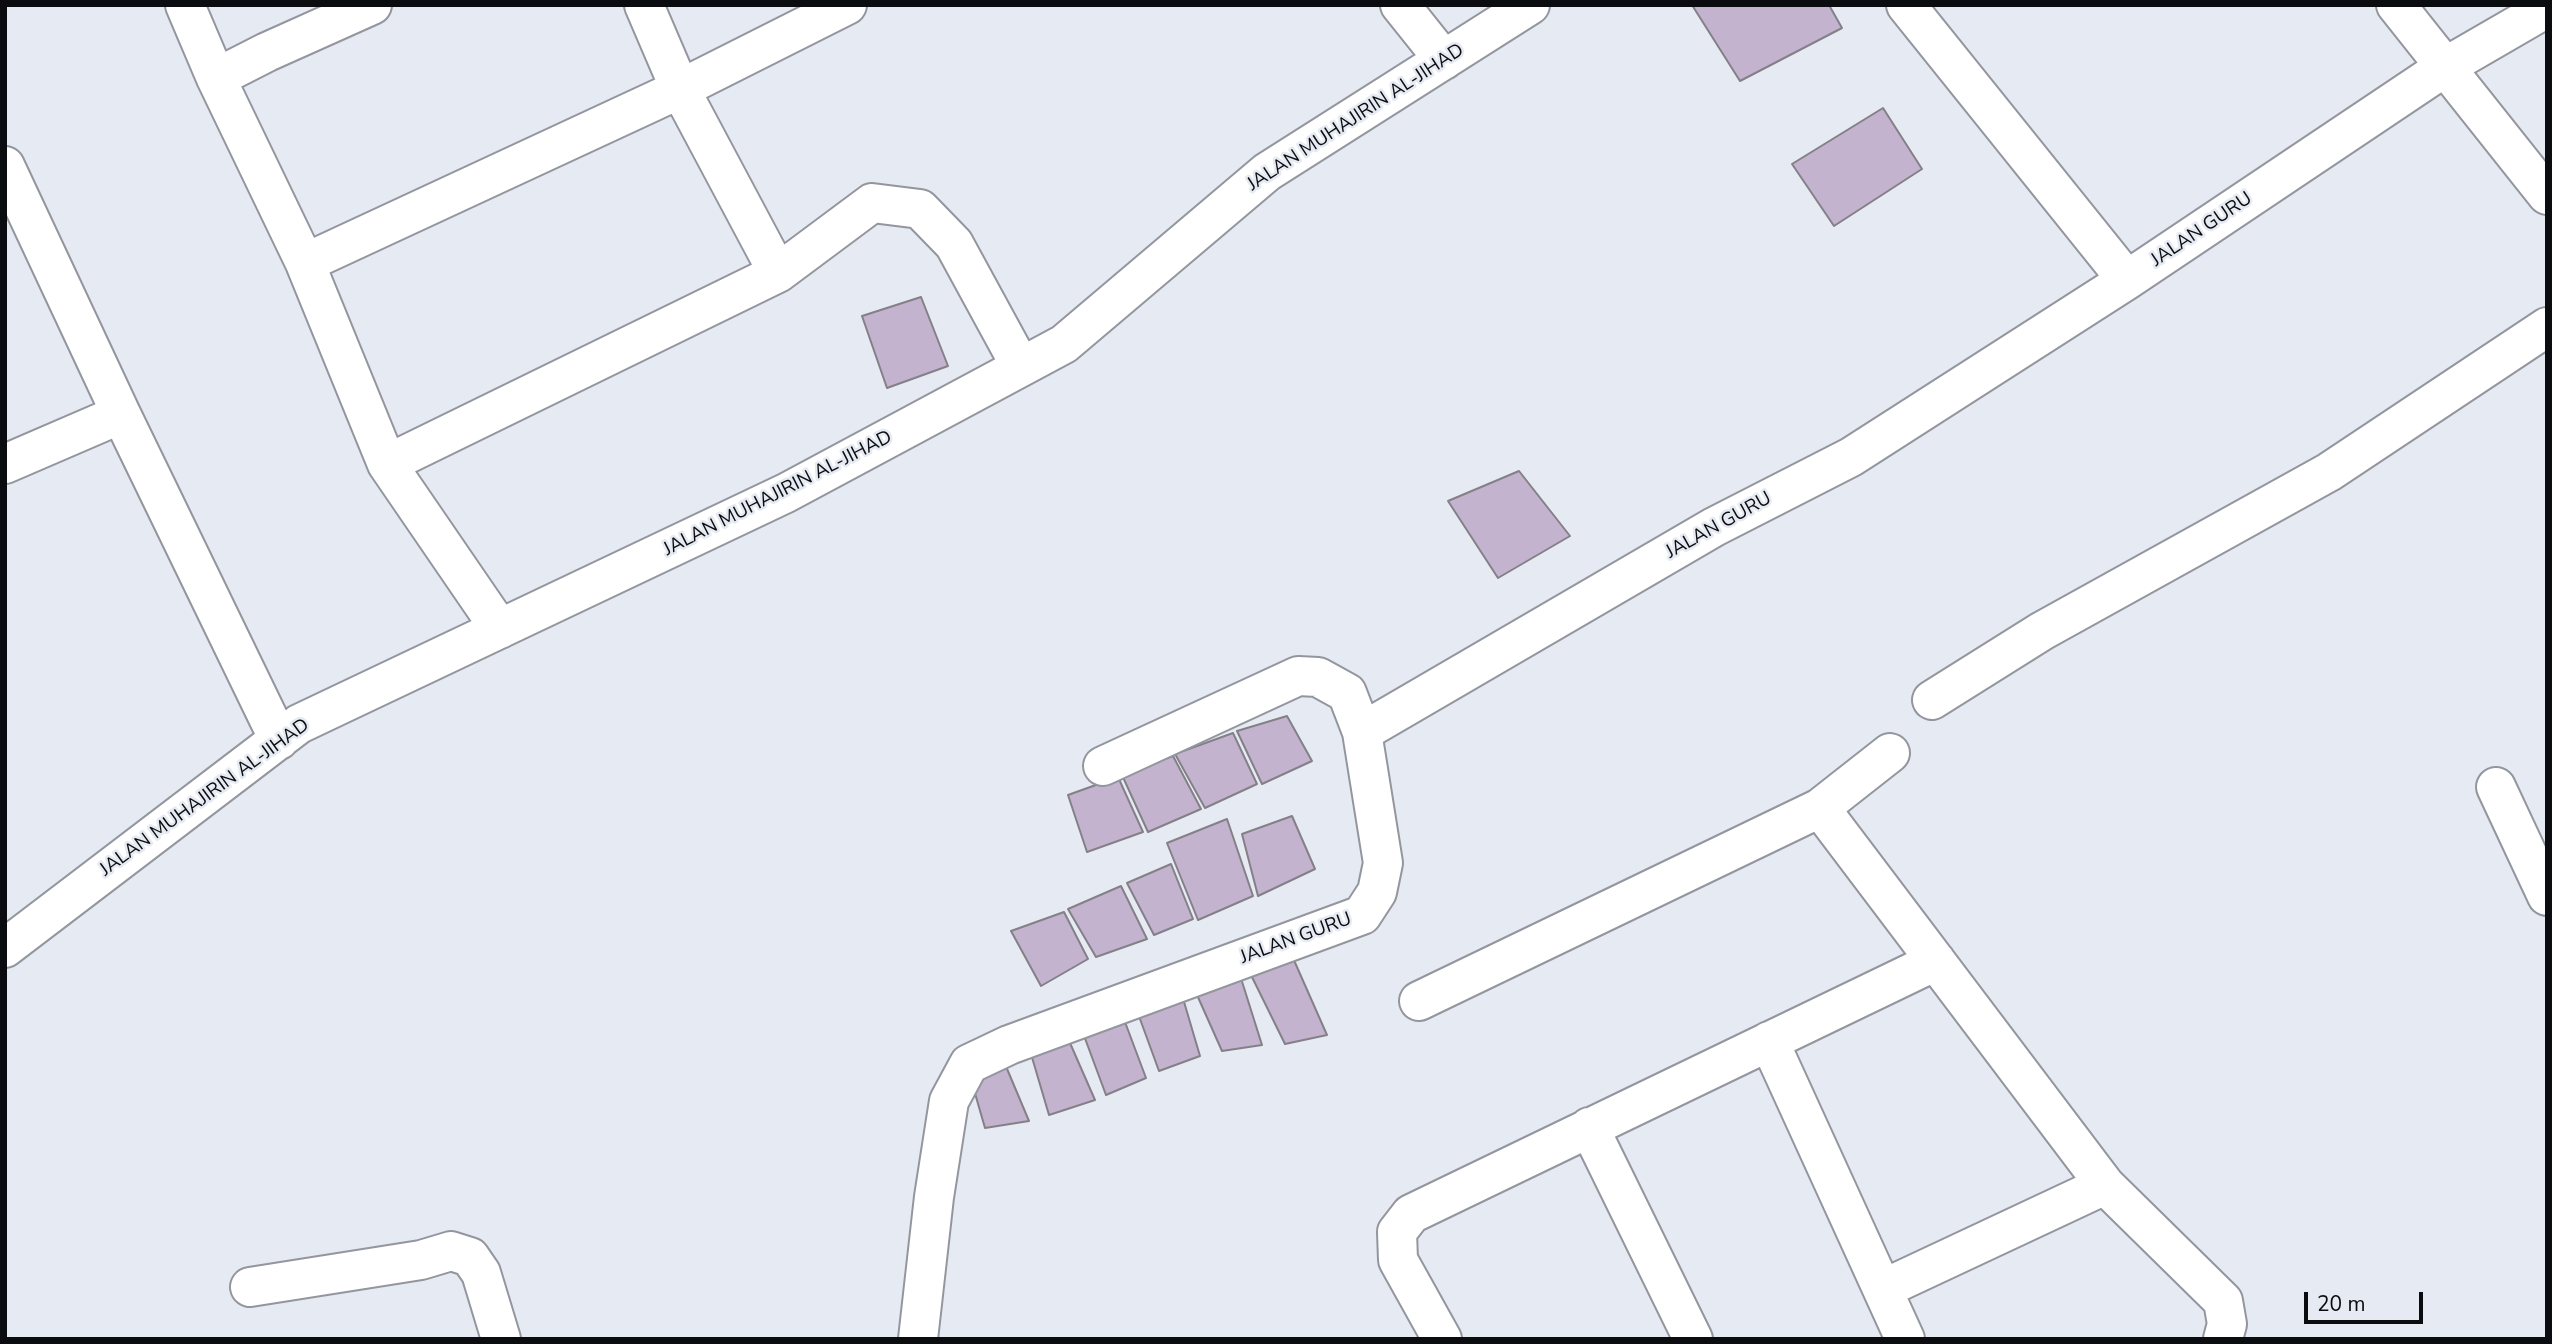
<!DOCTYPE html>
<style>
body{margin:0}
#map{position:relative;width:2552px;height:1344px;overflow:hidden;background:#e6eaf2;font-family:"Nunito Sans",sans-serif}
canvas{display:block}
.frame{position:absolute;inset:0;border:7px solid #0b0c0f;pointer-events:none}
.scale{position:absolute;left:2304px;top:1292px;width:119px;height:32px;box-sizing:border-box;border:4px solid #0b0c0f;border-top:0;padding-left:9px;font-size:21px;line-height:24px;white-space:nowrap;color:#0b0c0f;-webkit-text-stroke:5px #e6eaf2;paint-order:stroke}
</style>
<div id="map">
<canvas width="2552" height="1344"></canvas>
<div class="frame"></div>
<div class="scale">20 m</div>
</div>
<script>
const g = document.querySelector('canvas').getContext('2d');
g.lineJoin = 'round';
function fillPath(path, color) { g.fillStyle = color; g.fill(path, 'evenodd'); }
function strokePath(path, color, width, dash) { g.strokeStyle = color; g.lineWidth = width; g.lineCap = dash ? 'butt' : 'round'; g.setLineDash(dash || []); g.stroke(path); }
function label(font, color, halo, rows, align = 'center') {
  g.font = font + ' "Nunito Sans",sans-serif'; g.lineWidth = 5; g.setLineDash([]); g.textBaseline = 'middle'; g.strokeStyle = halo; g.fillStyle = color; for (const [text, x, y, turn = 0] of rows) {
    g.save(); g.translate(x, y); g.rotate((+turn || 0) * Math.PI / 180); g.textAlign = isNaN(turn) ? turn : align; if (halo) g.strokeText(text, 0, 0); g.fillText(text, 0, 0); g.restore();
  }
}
const building = new Path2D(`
 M1692,5H1829L1842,28L1740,81Z
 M1883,108L1922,169L1834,226L1792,164Z
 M921,297L948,366L887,388L862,316Z
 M1519,471L1570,536L1498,578L1448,501Z
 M1287,716L1312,761L1262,784L1237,731Z
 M1233,733L1257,784L1205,808L1175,754Z
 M1173,756L1201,809L1148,832L1122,775Z
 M1118,777L1143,832L1087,852L1068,795Z
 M1292,816L1315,869L1258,896L1242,834Z
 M1227,819L1253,896L1198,920L1167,843Z
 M1171,864L1193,919L1154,935L1127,883Z
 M1121,886L1147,939L1096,957L1068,909Z
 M1064,912L1088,959L1041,986L1011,931Z
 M1293,958L1327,1035L1285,1044L1249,971Z
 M1239,972L1262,1045L1222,1051L1193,986Z
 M1182,995L1200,1056L1159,1071L1136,1008Z
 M1125,1022L1146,1078L1106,1095L1083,1033Z
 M1070,1043L1095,1100L1049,1115L1031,1054Z
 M1005,1064L1029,1121L985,1128L972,1083Z`);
fillPath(building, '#c4b3cf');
strokePath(building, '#848087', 2);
const minor = new Path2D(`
 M185,5L216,78L305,263L387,464L500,629
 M644,5L680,89L778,273
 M1400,5L1444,60
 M1906,5L2127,280
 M2396,5L2547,195
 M216,78L267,52L372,5
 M5,166L121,414L279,740
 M305,263L680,89L847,5
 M5,464L121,414
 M387,464L778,273L872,203L920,209L954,244L1021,367
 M1932,700L2042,631L2329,472L2547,327
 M1890,753L1820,808L2105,1185L2223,1301L2227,1324L2223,1339
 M1103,766L1298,676L1318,677L1347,693L1362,732
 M2496,787L2547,896
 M5,948L299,724L786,493L1064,344L1267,172L1530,5
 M1419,1001L1820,808
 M1769,1041L1905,1339
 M1589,1127L1693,1339
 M250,1287L421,1260L451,1251L470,1257L481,1273L501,1339
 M1883,1289L2105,1185
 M918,1339L934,1197L949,1101L969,1064L1009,1045L1362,915L1377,892L1383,863L1362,732L1714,527L1851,457L2127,280L2445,67L2547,8
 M1442,1339L1398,1260L1397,1232L1411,1214L1936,961`);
strokePath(minor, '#93969e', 42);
strokePath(minor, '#fff', 38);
label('19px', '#0b0c0f', '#e6eaf2', [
 ["JALAN MUHAJIRIN AL-JIHAD",1356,118,-33],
 ["JALAN GURU",2202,230,-34],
 ["JALAN MUHAJIRIN AL-JIHAD",778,494,-27],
 ["JALAN GURU",1719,526,-29],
 ["JALAN MUHAJIRIN AL-JIHAD",205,798,-36],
 ["JALAN GURU",1296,939,-20]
]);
</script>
